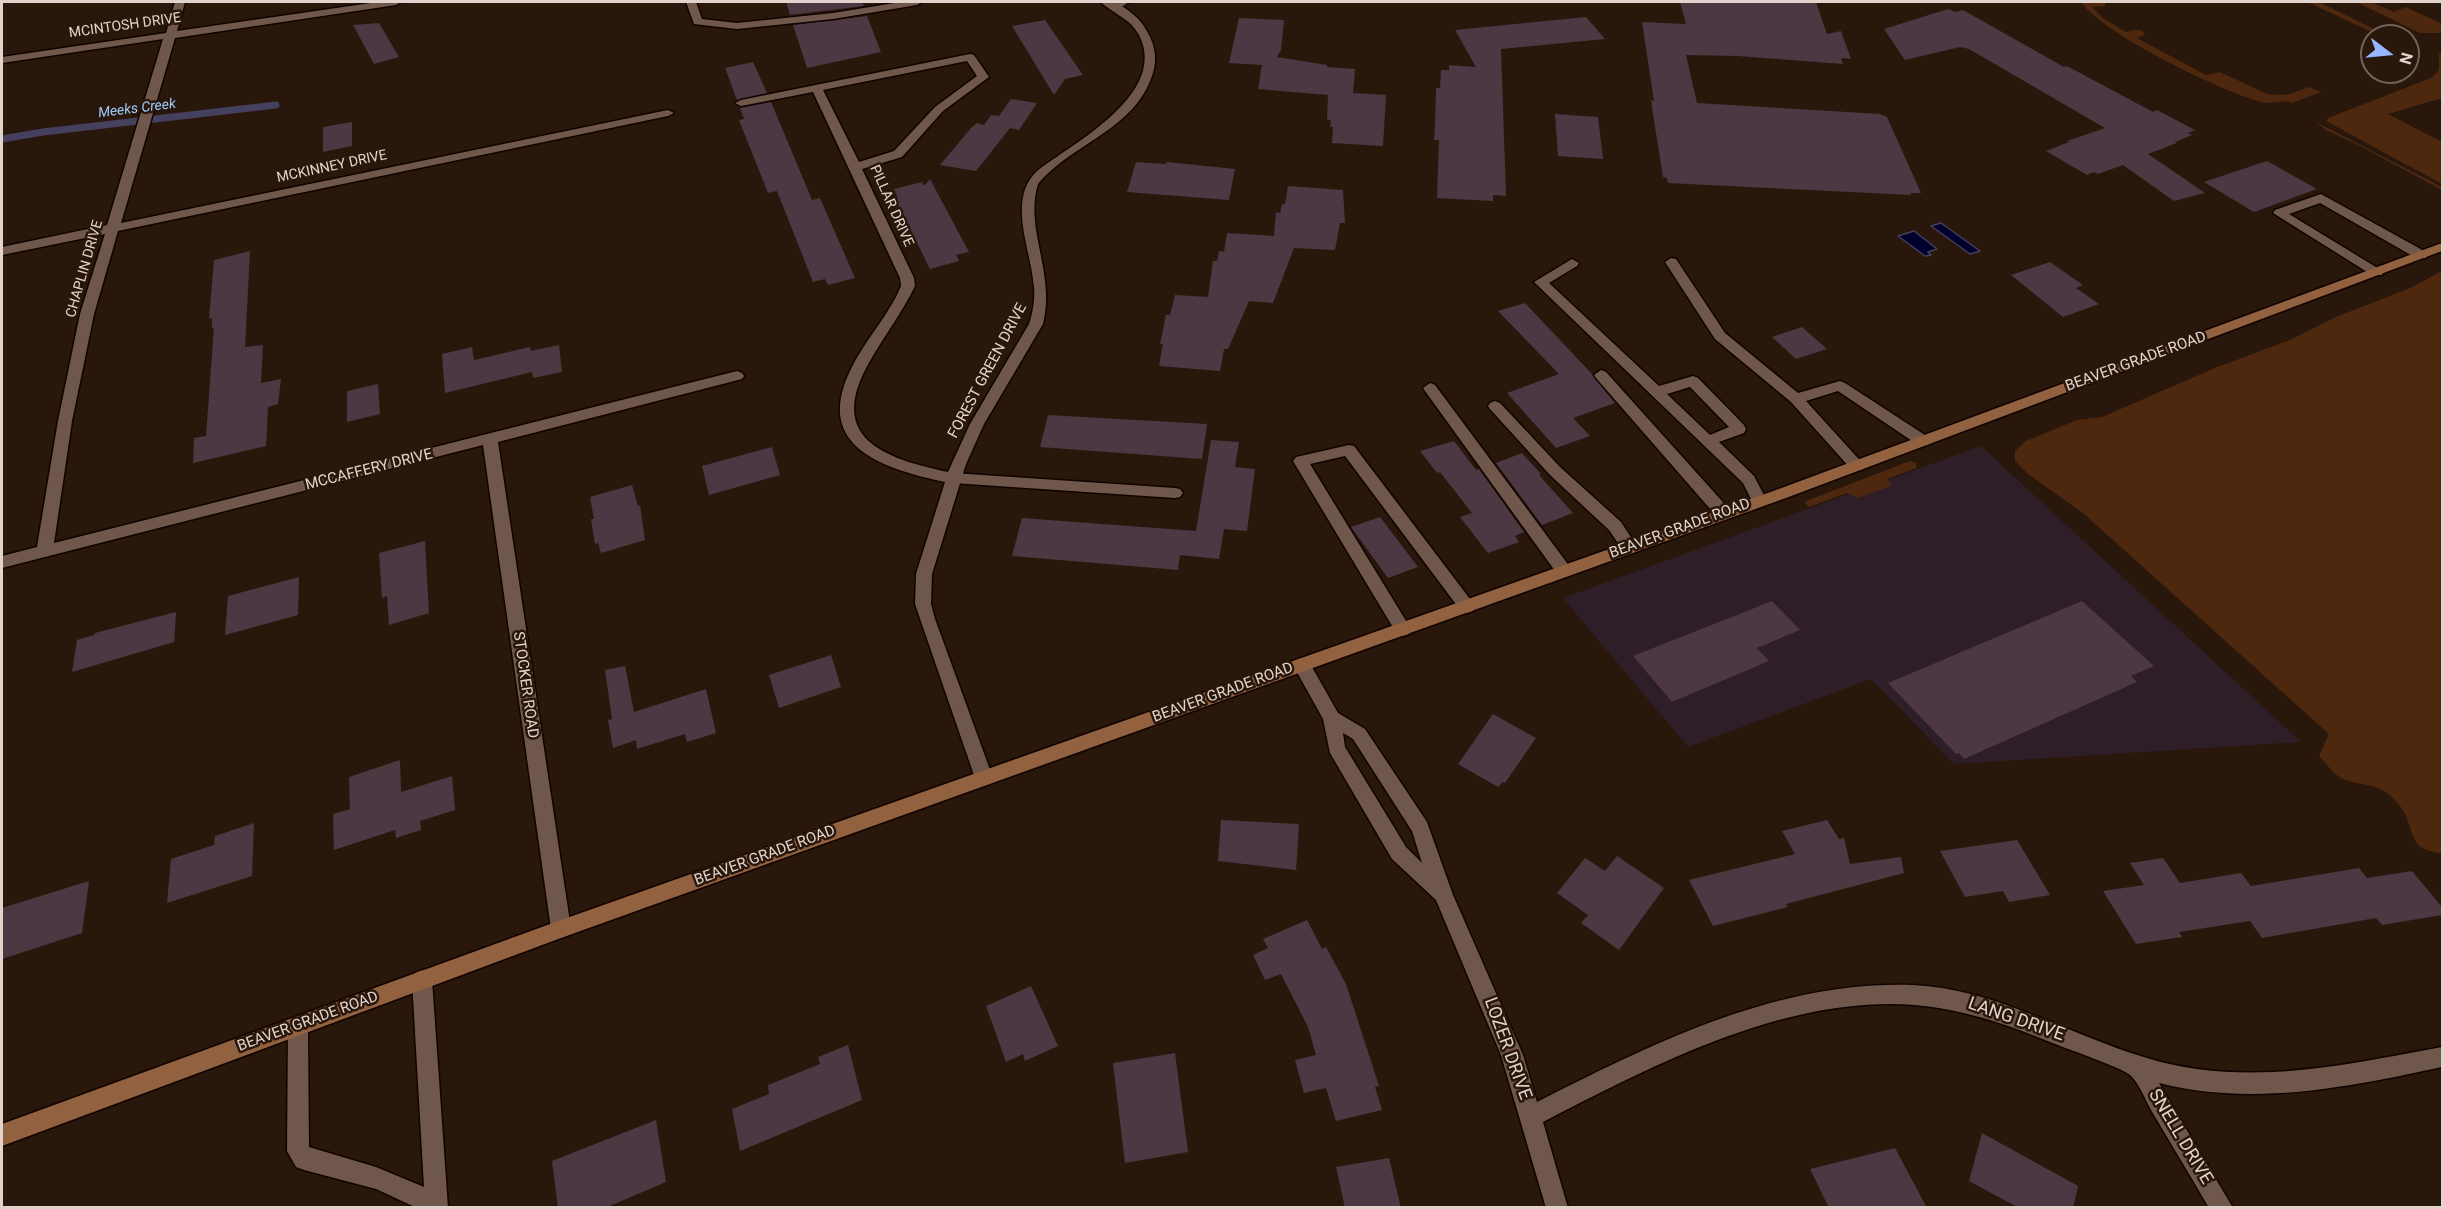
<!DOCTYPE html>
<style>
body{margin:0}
#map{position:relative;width:2444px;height:1209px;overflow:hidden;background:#2a170b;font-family:Roboto,sans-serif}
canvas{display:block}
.frame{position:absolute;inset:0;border:3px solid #e2d4cd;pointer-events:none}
.north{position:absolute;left:2360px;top:24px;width:60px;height:60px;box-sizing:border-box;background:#2a170b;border:2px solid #746359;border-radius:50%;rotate:106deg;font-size:16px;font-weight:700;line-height:24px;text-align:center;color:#e2d4cd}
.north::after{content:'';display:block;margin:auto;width:21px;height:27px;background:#96b6fd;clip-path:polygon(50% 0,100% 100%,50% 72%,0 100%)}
</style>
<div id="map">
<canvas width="2444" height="1209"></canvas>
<div class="frame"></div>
<div class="north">N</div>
</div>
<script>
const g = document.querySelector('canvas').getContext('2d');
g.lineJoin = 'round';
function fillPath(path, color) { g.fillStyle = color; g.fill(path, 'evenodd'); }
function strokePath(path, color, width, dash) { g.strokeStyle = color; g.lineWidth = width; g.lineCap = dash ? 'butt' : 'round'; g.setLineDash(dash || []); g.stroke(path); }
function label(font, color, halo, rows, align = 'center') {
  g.font = font + ' Roboto,sans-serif'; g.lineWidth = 5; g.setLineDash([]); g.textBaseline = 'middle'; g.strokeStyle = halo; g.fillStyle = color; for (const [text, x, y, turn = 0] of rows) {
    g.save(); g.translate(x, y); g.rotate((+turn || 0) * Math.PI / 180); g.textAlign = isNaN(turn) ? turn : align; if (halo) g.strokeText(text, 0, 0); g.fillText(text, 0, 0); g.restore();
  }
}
fillPath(new Path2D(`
 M1981,446L2301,742L1954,764L1871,679L1688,747L1563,598Z`), '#2d1e28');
fillPath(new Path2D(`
 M2081,2H2105V6L2092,7L2104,19L2126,32C2132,30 2142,27 2145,35L2137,38L2206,75L2220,72L2267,94L2287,95L2309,87L2321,92L2292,103C2284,99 2271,105 2261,102C2221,91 2104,35 2081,2Z
 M2307,2H2319L2388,36H2372V40L2366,37L2374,33Z
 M2356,2H2371L2394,12L2406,7L2442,24V33H2420Z
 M2442,53V98L2388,114L2442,142V184L2326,121L2328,118L2431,78L2439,70V54Z
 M2316,122L2442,187V190L2362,147L2326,130Z
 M2442,271V853C2405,850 2417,829 2400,806C2381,781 2367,788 2343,779C2334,775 2326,763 2319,756L2329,734L2084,514L2028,474L2015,461V451L2026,441L2077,420L2102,417L2215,368L2290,340L2336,317L2410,288Z
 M1910,461L1916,463V468L1887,479L1891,483L1888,487L1858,498L1847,493L1809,507L1805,503L1806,501Z`), '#4d280f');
const water = new Path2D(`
 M1941,223L1980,251L1970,254L1931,226Z
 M1914,231L1937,249L1928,252L1931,255L1925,256L1898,236Z`);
fillPath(water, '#00002d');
strokePath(water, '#44405d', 1.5);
strokePath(new Path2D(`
 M2,139L43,132L276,105`), '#44405d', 7);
fillPath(new Path2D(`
 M786,2H862L864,6L790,15Z
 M1680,2H1816L1827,34L1841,31L1851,59L1841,58L1843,64L1738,56L1686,55L1697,103L1880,114L1887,117L1921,193H1910L1911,195L1668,183L1667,178L1663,177L1653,114L1651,100L1654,101L1642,22L1686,24Z
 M1948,9L1955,12L1963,10L2064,67L2067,66L2153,112L2157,110L2195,130L2188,133L2192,135L2175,142L2177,143L2148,154L2205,193L2174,201L2123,165L2098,174L2094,172L2087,175L2046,151L2069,142L2067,141L2105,128L1969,49L1960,47L1905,60L1884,29Z
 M867,16L881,52L807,68L793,25Z
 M1586,17L1605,39L1501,49L1506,196L1493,195V201L1437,198L1439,140H1434L1435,125L1436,88H1440L1441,70H1449V65L1476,67L1455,30Z
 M1239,18L1284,20L1281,50L1277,57L1327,65V67L1355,69L1353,93L1386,95L1383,146L1332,143L1333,127H1330L1331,120H1327L1328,95L1258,89L1262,65L1229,63Z
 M1045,20L1083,75L1065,79L1054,95L1012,26Z
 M379,23L399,57L374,64L353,25Z
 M753,62L767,93L737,100L725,68Z
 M1011,99L1037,103L1019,130L1010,128L976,171L940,165L971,128L977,123L984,125L991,115L999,116Z
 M771,102L812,200L820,198L855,278L828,285L825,279L813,282L777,191L768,193L739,120L744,119L740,108Z
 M1555,114L1598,117L1603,159L1558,156Z
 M352,122V146L323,152V127Z
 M2267,161L2317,189L2254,212L2204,182Z
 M1136,162L1166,164V162L1235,169L1229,200L1127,192Z
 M930,179L969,252L956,255L959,261L930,269L895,198H898L894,189L922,182L924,186Z
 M1288,186L1343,190L1345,223H1340L1335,250L1294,248L1273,303L1249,301L1228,349H1224L1220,371L1159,366L1163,344H1160L1166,315H1170L1175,295L1208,297L1213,261H1217L1219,251L1224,252L1227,233L1274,236L1276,212L1280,213L1282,204H1285Z
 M250,251L245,347L263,345L261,383L281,379L278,404L268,407L266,446L193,463L194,438L206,436L214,327L212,328V318L209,319L214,260Z
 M2050,262L2083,285L2076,288L2099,304L2063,317L2011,275Z
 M1525,303L1592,374L1615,403L1573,418L1590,436L1556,448L1507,393L1559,374L1498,311Z
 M1802,327L1827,349L1796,359L1772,337Z
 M559,345L562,372L533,378L532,372L445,393L442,354L472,347L474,360L530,347L531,351Z
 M378,384L380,414L347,422V391Z
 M1048,415L1207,424L1202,459L1040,447Z
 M1211,440L1239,442L1235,467L1255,469L1247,531L1224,529L1219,559L1180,555L1178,570L1012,556L1022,518L1196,531Z
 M1454,441L1476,470L1479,469L1524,532L1515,536L1519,542L1488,553L1460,517L1472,513L1440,472L1437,473L1420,451Z
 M772,447L780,475L709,495L702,466Z
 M1522,453L1541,474L1539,475L1573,513L1542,525L1496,463Z
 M632,485L638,506L640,505L645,540L601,553L598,543L595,544L591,519H594L590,497Z
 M1380,517L1418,567L1388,578L1351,527Z
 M425,541L429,613L389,625L387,596L382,598L379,553Z
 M299,577L298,615L225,635L228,596Z
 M1772,601L1800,630L1757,648L1769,661L1672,702L1633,656Z
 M2082,601L2154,666L2131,676L2137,682L1964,759L1959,753L1956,754L1888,683Z
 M176,612L174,642L72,672L77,640L94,635L95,633Z
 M831,655L841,687L779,708L769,675Z
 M625,666L634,712L706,689L716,733L687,742L685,734L637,749L636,740L613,748L608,720L612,719L605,670Z
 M1493,714L1536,738L1505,783L1503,782L1498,787L1458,764Z
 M400,760L401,792L452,776L455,810L420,821L421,830L396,838L395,830L334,850L333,814L350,809L349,777Z
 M1221,820L1299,824L1296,870L1218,861Z
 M1827,820L1839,839L1844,838L1850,864L1901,857L1904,873L1786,904L1788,907L1713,926L1689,880L1795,854L1782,831Z
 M254,823L252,876L167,903L171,859L214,845L215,836Z
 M2017,840L2050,895L2009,902L2003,891L1965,897L1940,851Z
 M1617,856L1664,888L1619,950L1581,923L1588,915L1557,893L1585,858L1605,871Z
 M2163,858L2180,883L2241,873L2251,886L2359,868L2367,878L2412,871L2442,907V915L2382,925L2376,918L2262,938L2250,921L2179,932L2182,937L2136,944L2103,891L2144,885L2130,863Z
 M89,881L82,933L2,959V908Z
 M1307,920L1322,949L1326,947L1346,984L1379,1086L1375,1087L1382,1110L1336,1121L1326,1088L1304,1093L1295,1060L1316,1055L1308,1027L1281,974L1265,980L1253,955L1268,948L1263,939Z
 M1031,986L1058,1046L1025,1061L1023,1054L1006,1062L986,1006Z
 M848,1045L862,1100L740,1151L732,1109L769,1094L768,1085L820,1064L818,1057Z
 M1175,1053L1188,1152L1125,1163L1113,1063Z
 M656,1120L666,1182L605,1208H558L552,1161Z
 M1982,1133L2078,1186L2073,1208H2019L1969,1181Z
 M1895,1148L1927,1208H1829L1810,1169Z
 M1389,1158L1401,1208H1345L1336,1167Z`), '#4c3743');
const service = new Path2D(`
 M686,2H696L702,19L737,23L742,26L737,29L694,24Z
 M1117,2H1129L1120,8H1112L1111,6Z
 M2321,194L2426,252L2427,255L2426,258H2416L2320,203L2289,214L2384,272L2382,275H2372L2273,213L2275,210Z
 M1671,258L1676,259L1725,333L1798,393L1840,381L1845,383L1928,437L1930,441L1928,445H1918L1838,391L1806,401L1865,466L1862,470H1852L1791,402L1715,339L1665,262Z
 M1572,259L1579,263L1577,266L1549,283L1659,386L1693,376L1698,378L1744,425L1746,429L1744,433L1719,442L1754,476L1767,501L1764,505H1754L1743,483L1534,282ZM1690,387L1729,427L1710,435L1667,394Z
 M1601,370L1606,372L1730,510L1732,514L1730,518H1718L1596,378L1594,375Z
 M1430,383L1435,385L1570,567L1572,571L1570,575H1558L1425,391L1423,388Z
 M1495,401L1500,403L1560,467L1621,522L1638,548L1636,552H1624L1609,530L1550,475L1490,409L1488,406L1490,403Z
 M1349,445L1354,446L1473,603L1475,607L1473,611L1467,613L1461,611L1345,456L1310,464L1411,629L1409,634L1403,636L1397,634L1293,461L1296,457Z
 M953,473L1175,488L1180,489L1183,493L1180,497L1175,498L953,483L948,482L945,478L948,474Z
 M422,970L429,973L432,980L448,1208H417L376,1189L304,1170L296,1167L287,1151L288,1026L291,1019L298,1016L305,1019L308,1026L309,1147L376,1167L424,1187L412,980L415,973Z`);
const minor = new Path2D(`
 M175,2H185L177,31L378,2H401L396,5L175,38L121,223L668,110L674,113L668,116L118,231L94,314L72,421L54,543L737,371L742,373L744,376L742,379L498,442L571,929L568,935L561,938L554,935L551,929L483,445L2,568V556L37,547L58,421L80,314L105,234L2,255V247L107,225L163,39L2,63V57L166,33Z
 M901,2H922L917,5L833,19L737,29L732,26L737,23L833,13Z
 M1101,2C1116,0 1130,10 1140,21C1151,35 1158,51 1154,69C1139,129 1073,142 1038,184C1024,228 1056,274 1043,324L984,424L966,464L932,574L931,604L935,619L993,778L990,783L984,786L978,783L975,778L915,604L916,574L945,482C885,469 813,448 850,371C862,345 882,323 896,297L901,286L900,278L813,92L741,106L735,103L741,100L970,54L974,55L989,77L943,111L902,157L862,169L914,278L915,286C902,313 884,336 870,361C825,438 883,458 948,472L970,424L1029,324C1033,312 1035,300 1034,287C1032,252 1006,200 1037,171C1073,143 1169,94 1139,35C1130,18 1113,14 1101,2ZM967,61L977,76L935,107L894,151L859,162L823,90Z
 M1302,658L1308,660L1338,713L1365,729L1427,822L1453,895L1523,1055L1537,1102C1653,1043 1779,980 1913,985C1996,989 2069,1035 2147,1058C2245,1088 2344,1065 2442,1047V1067C2349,1087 2253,1107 2159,1083L2233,1208H2209C2190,1175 2170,1142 2151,1110C2145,1099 2139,1083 2130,1075C2125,1069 2062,1047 2050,1042C2007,1024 1962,1009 1915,1005C1786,995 1654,1065 1543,1122L1568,1208H1546L1501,1055L1436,900L1392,859L1330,753L1323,719L1293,665L1296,660ZM1343,733L1353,739L1412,831L1422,863L1406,847L1345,747Z`);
const secondary = new Path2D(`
 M2442,243V251L1786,498L561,938L2,1146V1124L561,920L1776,490Z`);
strokePath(service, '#110300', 3);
strokePath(minor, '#110300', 3);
strokePath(secondary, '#110300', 3);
fillPath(service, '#6f584b');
fillPath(minor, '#6f584b');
fillPath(secondary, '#926240');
label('14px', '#e2d4cd', '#2a170b', [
 ["MCINTOSH DRIVE",125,26,-8],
 ["MCKINNEY DRIVE",332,167,-12],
 ["PILLAR DRIVE",891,206,66],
 ["CHAPLIN DRIVE",85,269,-74]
]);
label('italic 14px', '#9ecefe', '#2a170b', [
 ["Meeks Creek",137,109,-7]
]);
label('15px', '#e2d4cd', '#2a170b', [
 ["BEAVER GRADE ROAD",2136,362,-20],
 ["FOREST GREEN DRIVE",988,371,-62],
 ["MCCAFFERY DRIVE",369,470,-14],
 ["BEAVER GRADE ROAD",1680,529,-20],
 ["STOCKER ROAD",525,685,82],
 ["BEAVER GRADE ROAD",1223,693,-20],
 ["BEAVER GRADE ROAD",765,856,-20],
 ["BEAVER GRADE ROAD",308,1022,-20]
]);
label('18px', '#e2d4cd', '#2a170b', [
 ["LANG DRIVE",2016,1020,19],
 ["LOZER DRIVE",1507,1049,70],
 ["SNELL DRIVE",2180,1137,59]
]);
</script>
